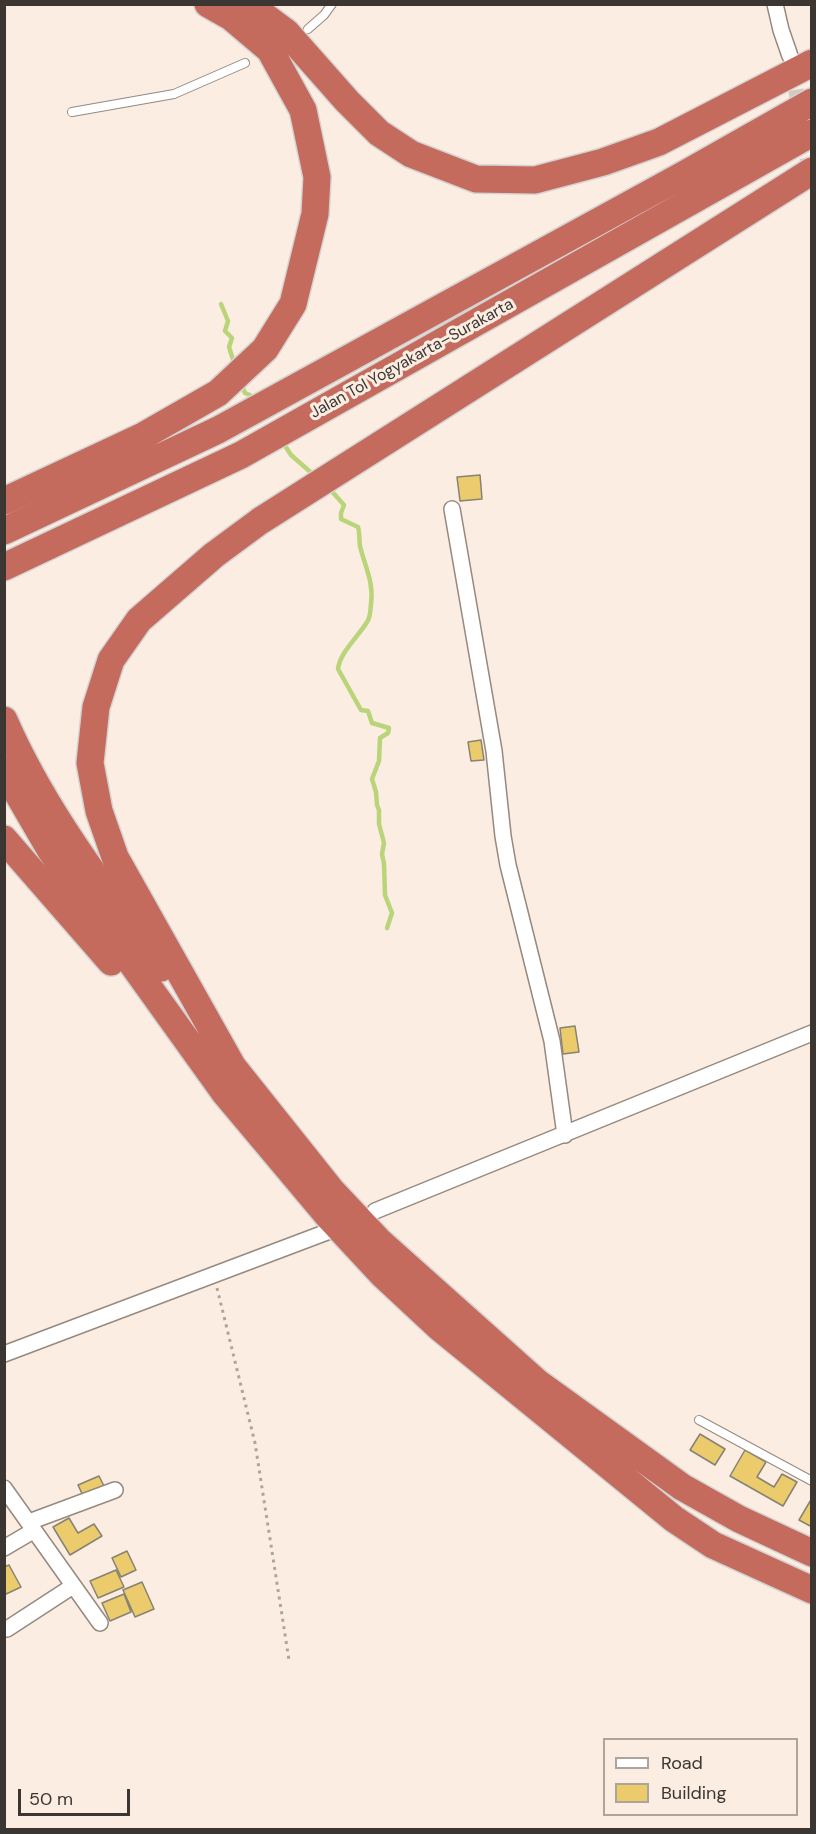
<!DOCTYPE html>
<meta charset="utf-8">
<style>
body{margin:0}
#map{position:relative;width:816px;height:1834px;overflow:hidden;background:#fbede2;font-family:"DM Sans",sans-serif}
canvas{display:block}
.frame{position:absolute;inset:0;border:6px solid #3b3632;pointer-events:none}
.legend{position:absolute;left:603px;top:1738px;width:195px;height:78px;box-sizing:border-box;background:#fbede2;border:2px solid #aea49c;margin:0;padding:8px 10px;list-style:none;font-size:18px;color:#3b3632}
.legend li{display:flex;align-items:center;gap:12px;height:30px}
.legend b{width:30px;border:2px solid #aea49c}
.scale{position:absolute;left:18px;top:1789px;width:112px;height:27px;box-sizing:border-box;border:3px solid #3b3632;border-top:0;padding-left:8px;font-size:18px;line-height:21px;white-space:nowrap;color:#3b3632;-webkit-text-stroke:4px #fbede2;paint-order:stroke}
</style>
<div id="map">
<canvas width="816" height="1834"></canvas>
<div class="frame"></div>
<ul class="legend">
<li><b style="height:8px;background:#fff"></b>Road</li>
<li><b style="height:16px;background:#ebcb6b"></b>Building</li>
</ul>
<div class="scale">50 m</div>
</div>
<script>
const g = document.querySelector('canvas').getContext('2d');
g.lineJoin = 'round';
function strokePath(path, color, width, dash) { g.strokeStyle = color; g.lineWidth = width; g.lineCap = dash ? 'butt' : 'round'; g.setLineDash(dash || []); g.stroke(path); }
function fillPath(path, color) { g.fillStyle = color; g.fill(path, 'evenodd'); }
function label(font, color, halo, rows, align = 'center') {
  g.font = font + ' "DM Sans",sans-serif'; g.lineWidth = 6; g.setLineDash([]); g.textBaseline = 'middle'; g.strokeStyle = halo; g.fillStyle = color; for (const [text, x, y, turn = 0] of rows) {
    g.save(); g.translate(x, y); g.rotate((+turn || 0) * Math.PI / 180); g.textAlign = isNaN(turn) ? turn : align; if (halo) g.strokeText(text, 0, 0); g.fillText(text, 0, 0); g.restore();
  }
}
strokePath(new Path2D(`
 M221,304L228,321L225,331L232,338L229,347L235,366
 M241,384L245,393L250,395L253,401
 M282,441L291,455L315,476
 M328,487L344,505L341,513V519L358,527C360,534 359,540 360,546C365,567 374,582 371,604C370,611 371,616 367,622C358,637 340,652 338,669L361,710L368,711L372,723L389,728L388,733L380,738L379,761L372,779L376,792L377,805L379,810V824L384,843L382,854L384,864L385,895L392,913L387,928`), '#b9d479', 4.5);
const building = new Path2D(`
 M480,475L482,499L460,501L457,477Z
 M481,740L484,760L471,761L468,742Z
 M575,1026L579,1052L563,1054L560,1028Z
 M700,1434L725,1449L715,1465L690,1450Z
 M745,1450L766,1462L757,1477L774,1487L782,1474L797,1482L783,1506L730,1476Z
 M99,1476L105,1488L84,1498L78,1485Z
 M812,1498V1527L799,1520Z
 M69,1518L78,1533L94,1524L102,1536L70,1555L53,1527Z
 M127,1551L136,1570L121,1577L112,1558Z
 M9,1565L21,1587L4,1595V1567Z
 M116,1570L124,1587L98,1598L90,1581Z
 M142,1582L154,1609L135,1617L123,1590Z
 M124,1594L131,1612L110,1621L102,1603Z`);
fillPath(building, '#ebcb6b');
strokePath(building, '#868274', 1.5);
strokePath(new Path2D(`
 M792,67L812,188`), '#d5c8bf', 15, [15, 8]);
const lane = new Path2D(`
 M308,29L324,15L332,4
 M72,112L174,94L245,63
 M699,1420L812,1481`);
const street = new Path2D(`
 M775,4L781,30L790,56
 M452,509L494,751L503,836L508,865L552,1041L565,1135
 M375,1211L812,1033
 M4,1354L327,1232
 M4,1488L100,1623
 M29,1522L115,1490
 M4,1548L33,1531
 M7,1629L73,1586`);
const highway = new Path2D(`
 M248,4L286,32L347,101L379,133L411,154L476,179L535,180L603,162L659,142L812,63
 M4,501L143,436L218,393L265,349L293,304L315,214L317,177L303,110L270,50L231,17L208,4
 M4,531L218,430L683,175L812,102
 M4,567L241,455L812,133
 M4,720C43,810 104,888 161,968
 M4,770L51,851L224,1092L329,1217L382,1274L440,1328L674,1519L713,1545L812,1590
 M4,839L111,962
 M229,1062L331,1190L379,1241L538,1383L682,1487L739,1519L812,1553
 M238,1076L115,857L99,811L90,763L96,707L111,660L139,620L214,555L260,521L812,171`);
strokePath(lane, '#96897f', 10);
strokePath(street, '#96897f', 18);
strokePath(highway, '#d4d3d2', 30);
strokePath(new Path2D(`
 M217,1288L255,1443L289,1660`), '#afa49c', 3, [3, 4.5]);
strokePath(lane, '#fff', 8);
strokePath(street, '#fff', 15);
strokePath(highway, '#c56b5e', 27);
label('16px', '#3b3632', '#fbede2', [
 ["Jalan Tol Yogyakarta–Surakarta",412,359,-29]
]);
</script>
